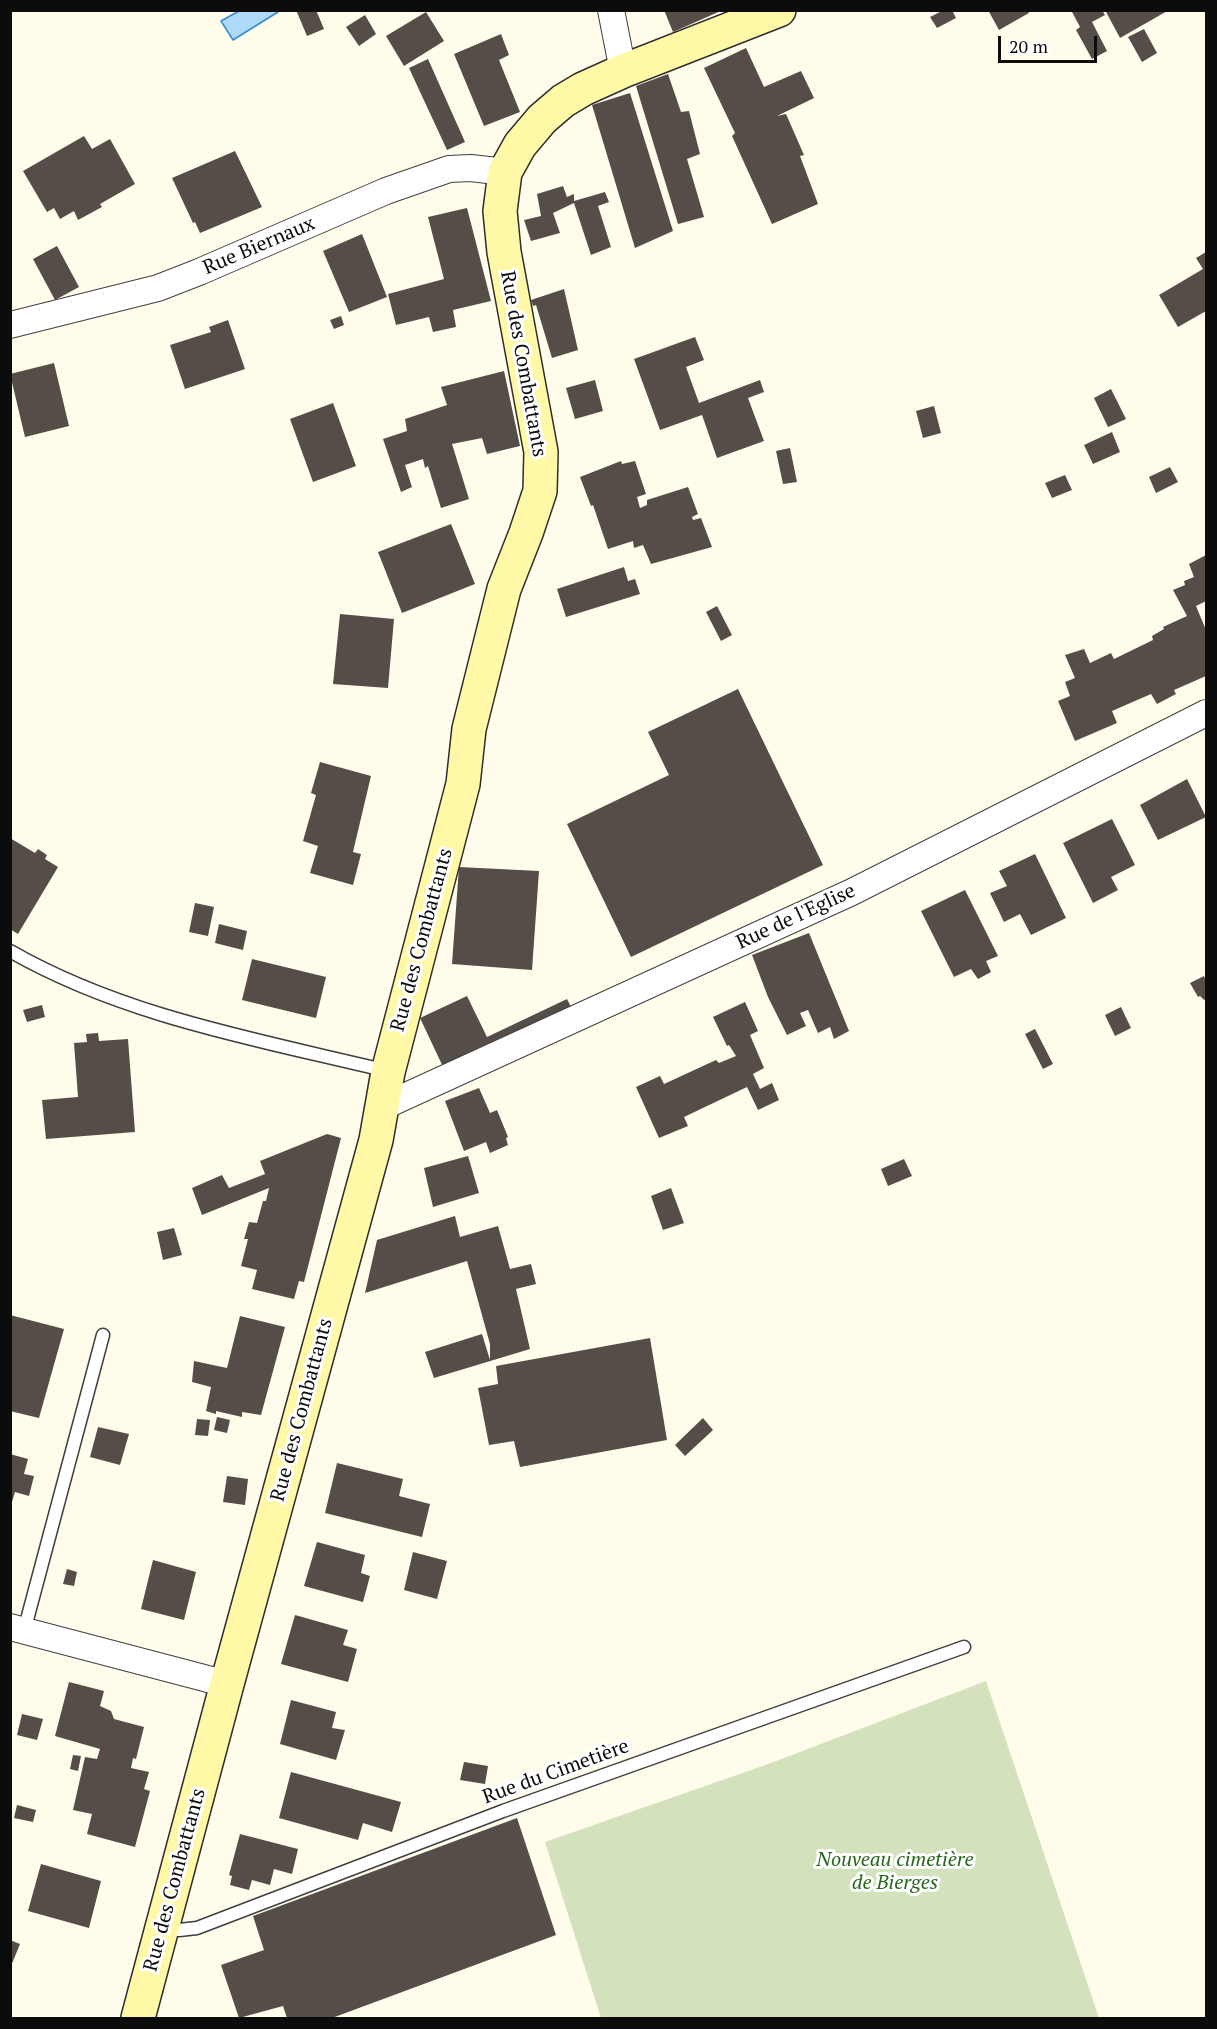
<!DOCTYPE html>
<meta charset="utf-8">
<style>
body{margin:0}
#map{position:relative;width:1217px;height:2029px;overflow:hidden;background:#fffcec;font-family:"PT Serif",serif}
canvas{display:block}
.frame{position:absolute;inset:0;border:12px solid #0c0c0c;pointer-events:none}
.scale{position:absolute;left:998px;top:36px;width:99px;height:27px;box-sizing:border-box;border:3px solid #0c0c0c;border-top:0;padding-left:8px;font-size:18px;line-height:21px;white-space:nowrap;color:#0c0c0c;-webkit-text-stroke:4px #fff;paint-order:stroke}
</style>
<div id="map">
<canvas width="1217" height="2029"></canvas>
<div class="frame"></div>
<div class="scale">20 m</div>
</div>
<script>
const g = document.querySelector('canvas').getContext('2d');
g.lineJoin = 'round';
function fillPath(path, color) { g.fillStyle = color; g.fill(path, 'evenodd'); }
function strokePath(path, color, width, dash) { g.strokeStyle = color; g.lineWidth = width; g.lineCap = dash ? 'butt' : 'round'; g.setLineDash(dash || []); g.stroke(path); }
function label(font, color, halo, rows, align = 'center') {
  g.font = font + ' "PT Serif",serif'; g.lineWidth = 6; g.setLineDash([]); g.textBaseline = 'middle'; g.strokeStyle = halo; g.fillStyle = color; for (const [text, x, y, turn = 0] of rows) {
    g.save(); g.translate(x, y); g.rotate((+turn || 0) * Math.PI / 180); g.textAlign = isNaN(turn) ? turn : align; if (halo) g.strokeText(text, 0, 0); g.fillText(text, 0, 0); g.restore();
  }
}
fillPath(new Path2D(`
 M986,1681L1099,2018H601L545,1842L771,1763Z`), '#d3e1bd');
const water = new Path2D(`
 M277,10L278,12L233,40L221,21L239,11Z`);
fillPath(water, '#afd9f8');
strokePath(water, '#338bd1', 1.5);
fillPath(new Path2D(`
 M296,10H316L324,29L307,36Z
 M664,10H723L673,32Z
 M944,10H952L956,18L937,28L930,17Z
 M988,10H1028L1029,13L999,30Z
 M1071,10H1102L1105,15L1092,22L1107,51L1092,59L1076,30L1080,27Z
 M1105,10H1169L1120,38Z
 M426,12L444,41L404,66L386,36Z
 M365,15L376,34L359,46L346,27Z
 M1144,29L1157,53L1142,62L1128,37Z
 M501,34L509,55L499,60L520,112L484,126L454,54Z
 M746,48L764,87L801,71L814,98L777,116L786,114L804,155L800,156L818,204L772,224L732,136L735,133L704,68Z
 M428,59L465,142L447,150L409,68Z
 M668,74L681,112L689,111L700,154L687,159L704,217L678,224L636,86Z
 M630,93L673,231L635,248L592,105Z
 M84,136L92,149L110,139L135,184L100,204L102,207L78,220L74,211L60,219L54,208L47,212L23,171Z
 M235,151L262,207L200,233L195,222L193,223L172,178Z
 M563,186L567,197L574,194V201L605,192L609,202L598,206L611,247L591,255L574,203L553,213L560,233L531,241L524,220L541,216L537,194Z
 M467,208L491,301L453,310L456,327L433,332L429,317L396,325L388,294L444,279L428,217Z
 M362,234L387,297L349,312L323,251Z
 M57,246L79,287L55,300L33,259Z
 M1206,252V311L1178,327L1159,295L1203,269L1196,258Z
 M564,289L578,350L552,358L536,305L533,306L531,300Z
 M341,316L344,325L334,329L330,320Z
 M228,320L245,369L185,389L170,345L211,332L209,327Z
 M695,337L704,360L686,367L699,403L760,380L764,392L748,398L764,441L717,458L702,415L660,430L634,359Z
 M54,363L69,426L25,437L10,374Z
 M504,371L520,446L487,454L482,438L452,444L469,499L441,508L428,466L425,468L423,459L405,465L412,487L401,492L383,439L407,431L405,419L447,405L441,387Z
 M595,380L603,411L575,419L566,388Z
 M1111,389L1126,419L1108,427L1094,398Z
 M333,403L356,466L313,482L290,419Z
 M934,406L941,433L923,438L916,411Z
 M1112,432L1120,452L1093,464L1084,445Z
 M790,448L797,482L783,484L776,451Z
 M621,461L622,464L635,461L646,494L637,497L640,508L647,505V500L688,487L698,514L692,517L693,520L701,518L712,547L651,564L643,545L634,548L633,541L608,549L593,505L591,506L580,477Z
 M1170,467L1178,482L1156,493L1149,477Z
 M1065,475L1072,490L1052,498L1045,483Z
 M451,524L475,584L402,613L378,552Z
 M1206,555V601L1196,606L1206,630V676L1174,690L1176,694L1157,704L1151,694L1112,711L1117,723L1075,741L1058,701L1070,696L1065,682L1075,678L1065,655L1084,649L1090,663L1111,653L1114,659L1153,640L1152,636L1164,629L1163,627L1187,616L1173,590L1185,585L1184,581L1194,577L1189,564Z
 M624,567L628,581L635,579L640,594L566,617L557,589Z
 M717,606L732,635L721,641L706,612Z
 M340,614L394,619L388,688L333,684Z
 M738,689L823,865L631,957L567,824L669,775L648,732Z
 M320,762L371,776L353,852L361,854L353,885L310,873L318,846L303,841L316,795L311,793Z
 M1187,779L1206,817L1158,840L1140,805Z
 M1112,819L1135,865L1111,877L1118,890L1093,903L1063,843Z
 M10,838L35,853L38,849L47,855L45,859L58,867L18,934L10,929Z
 M1035,854L1066,918L1031,935L1020,914L1004,922L990,893L1007,886L999,871Z
 M459,867L539,871L532,970L452,964Z
 M965,890L998,956L986,961L991,972L978,979L971,969L954,977L921,911Z
 M195,903L214,907L208,936L189,932Z
 M219,924L247,931L243,950L215,943Z
 M809,933L849,1031L834,1039L830,1027L818,1033L808,1010L800,1013L806,1026L787,1035L768,997L752,955Z
 M252,959L326,977L316,1018L242,1000Z
 M1204,976L1206,981V999L1204,1000L1200,996L1198,997L1190,983Z
 M467,996L487,1037L567,999L571,1007L445,1071L420,1018Z
 M745,1002L758,1031L750,1035L764,1068L753,1074L760,1089L772,1083L779,1100L758,1110L747,1087L684,1117L688,1126L659,1138L636,1087L660,1076L664,1084L716,1060L719,1063L736,1056L729,1045L727,1046L713,1017Z
 M42,1005L45,1017L27,1022L23,1010Z
 M1121,1007L1131,1028L1115,1036L1105,1015Z
 M1035,1029L1053,1064L1043,1069L1025,1034Z
 M98,1033L99,1041L128,1039L135,1132L46,1139L42,1100L78,1097L74,1043L87,1042L86,1034Z
 M479,1088L490,1113L497,1110L508,1137L506,1138L508,1145L490,1153L486,1142L464,1151L445,1101Z
 M327,1134L341,1138L304,1282L299,1281L294,1299L252,1289L257,1270L241,1266L248,1239H244L249,1222L257,1223L263,1201H266L269,1188L202,1215L192,1188L222,1175L229,1188L265,1174L260,1161Z
 M468,1156L479,1193L433,1207L424,1168Z
 M904,1159L912,1176L888,1186L881,1169Z
 M671,1188L684,1223L663,1230L651,1196Z
 M455,1216L460,1237L498,1226L510,1269L531,1264L536,1284L516,1289L530,1349L434,1378L425,1352L482,1334L490,1360V1344L467,1261L365,1293L377,1240Z
 M174,1228L182,1255L163,1260L157,1232Z
 M10,1315L64,1329L39,1418L10,1411Z
 M240,1316L285,1327L261,1415L242,1412V1417L216,1411V1414L206,1411L211,1387L192,1382L194,1361L227,1368Z
 M650,1338L667,1440L520,1467L514,1441L489,1445L478,1388L498,1384L496,1366Z
 M217,1417L230,1420L227,1433L214,1430Z
 M703,1418L713,1430L685,1456L675,1445Z
 M197,1419L210,1420L208,1436L195,1435Z
 M98,1427L129,1434L120,1465L90,1457Z
 M10,1454L28,1459L24,1474L34,1476L29,1496L15,1492L11,1505Z
 M337,1463L403,1479L399,1496L430,1504L422,1537L325,1513Z
 M227,1476L248,1479L245,1505L223,1502Z
 M317,1542L365,1555L361,1573L370,1576L363,1602L304,1586Z
 M413,1552L447,1561L437,1599L404,1590Z
 M153,1560L196,1572L184,1620L141,1609Z
 M67,1569L77,1572L74,1586L63,1584Z
 M295,1615L348,1630L343,1645L357,1649L348,1682L281,1664Z
 M69,1682L104,1691L100,1706L111,1711L114,1719L144,1727L136,1759L133,1758L131,1768L149,1772L144,1789L150,1791L135,1847L87,1834L92,1814L73,1810L85,1757L97,1759L100,1749L55,1736Z
 M291,1700L336,1712L332,1728L345,1730L336,1760L280,1744Z
 M22,1714L43,1719L37,1740L17,1735Z
 M73,1755L81,1756L78,1771L70,1769Z
 M464,1762L488,1766L485,1784L460,1780Z
 M291,1772L401,1802L392,1832L363,1823L358,1840L279,1818Z
 M17,1805L36,1810L33,1822L14,1818Z
 M517,1818L556,1935L332,2018H287L283,2006L239,2018L221,1965L264,1950L253,1916Z
 M240,1834L298,1849L292,1874L274,1869L270,1885L252,1880L249,1890L230,1885L232,1876L229,1875Z
 M41,1864L101,1881L89,1928L28,1911Z
 M10,1940L20,1944L11,1966H10Z`), '#554e48');
const lane = new Path2D(`
 M10,951C125,1017 260,1040 387,1071
 M24,1631L103,1335
 M164,1927L179,1930L197,1928L503,1811L964,1647`);
const street = new Path2D(`
 M611,10L623,71
 M10,325L158,288L199,272L386,191L449,169L471,168L505,172
 M380,1108L852,892L1206,713
 M10,1627L227,1684`);
const secondary = new Path2D(`
 M138,2018L227,1684L376,1140L388,1072L463,784L469,729L504,589L526,533L540,491L541,452L504,252L500,211L505,172L520,145L542,119L563,101L583,89L623,71L779,10`);
strokePath(lane, '#3f3f3f', 15);
strokePath(street, '#3f3f3f', 28);
strokePath(secondary, '#2e2e2e', 36);
strokePath(lane, '#fff', 12);
strokePath(street, '#fff', 26);
strokePath(secondary, '#fff9a7', 33);
label('20px', '#0c0c0c', '#fff', [
 ["Rue Biernaux",259,246,-23],
 ["Rue des Combattants",523,364,80],
 ["Rue de l'Eglise",796,917,-25],
 ["Rue des Combattants",422,940,-75],
 ["Rue des Combattants",302,1410,-75],
 ["Rue du Cimetière",556,1772,-20],
 ["Rue des Combattants",175,1880,-75]
]);
label('italic 20px', '#27661b', '#fff', [
 ["Nouveau cimetière",895,1860],
 ["de Bierges",895,1883]
]);
</script>
